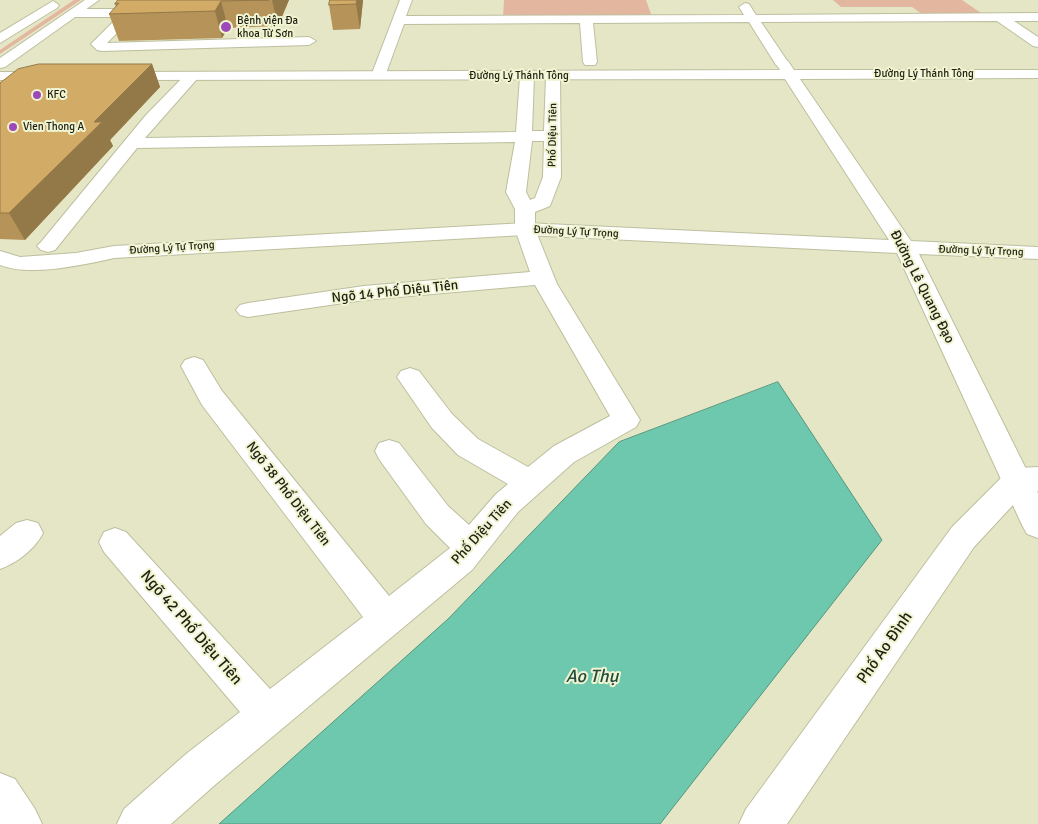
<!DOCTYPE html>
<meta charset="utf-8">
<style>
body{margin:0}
canvas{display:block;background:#e4e6c5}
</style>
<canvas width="1038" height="824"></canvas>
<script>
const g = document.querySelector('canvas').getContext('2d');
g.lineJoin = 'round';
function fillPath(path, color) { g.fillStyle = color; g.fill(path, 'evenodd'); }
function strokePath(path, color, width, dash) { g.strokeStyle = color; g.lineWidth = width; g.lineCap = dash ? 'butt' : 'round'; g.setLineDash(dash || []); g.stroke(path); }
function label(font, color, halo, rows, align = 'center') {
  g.font = font + ' Signika,sans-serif'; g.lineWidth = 4; g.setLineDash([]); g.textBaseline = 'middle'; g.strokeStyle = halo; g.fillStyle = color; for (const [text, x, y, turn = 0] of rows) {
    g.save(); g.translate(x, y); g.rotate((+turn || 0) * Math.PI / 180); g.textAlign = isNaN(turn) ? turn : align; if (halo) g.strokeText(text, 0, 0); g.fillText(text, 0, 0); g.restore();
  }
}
fillPath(new Path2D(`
 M74,0H81L0,54V50Z
 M504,0H646L652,17H503Z
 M833,0H962L981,13L976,16L926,17L912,7H841Z`), '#e3b79f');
const water = new Path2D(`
 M778,382L882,540L660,824H219L448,619L619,442Z`);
fillPath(water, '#6dc8ad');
strokePath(water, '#56957f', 1);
const minor = new Path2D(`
 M400,0H412L406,16L744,15L739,7L745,3L749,4L756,15L1038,13V21H1014L1038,37V47L1033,46L997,21L761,22L788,62L786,65H776L749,22L593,23L597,62L595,65H585L583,62L580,23L404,24L385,76L383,79H373L371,76Z
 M135,4L139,5L141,8L139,11L107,43L309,37L316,41L309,45L102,51L97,50L91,44L118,17H74L68,13L74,9H126Z
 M192,72L197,73L199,76L197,79L145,138L516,132L520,77L522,74H532L534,77L532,131H544L546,77L548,74H558L560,77L561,177L550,206L535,212V229L557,284L640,420L636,427L574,462L518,512L472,570L216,784L171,824H117L124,809L186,754L240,712L104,552L99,542L104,532L115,528L126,532L270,689L363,617L202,405L181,366L185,360L194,357L203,360L222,391L389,596L450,548L426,524L379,459L375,451L379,443L389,440L399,443L448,506L469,525L496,494L508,484L458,455L432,428L397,377L401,371L410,368L419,371L452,414L478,439L528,467L554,446L610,416L535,285L364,300L248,317L240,315L236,310L240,305L248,303L364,286L530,272L515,229V209L506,192L515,142L137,148L55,250L48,252L41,250L37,246L41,242L146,115L187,73ZM532,141H544L543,177L535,198L530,200L526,192Z
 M1038,467V491H1026L974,547L787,824H739L746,809L952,527L1007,472L1018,468Z
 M27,520L38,523L43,533C35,549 17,563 0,569V536L16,523Z
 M0,773L15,779L35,809L42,824H0Z`);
const major = new Path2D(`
 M85,0H99L5,67L0,68V58Z
 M53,1L59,5L57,8L0,43V33Z
 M783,60L788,61L794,70H1038V78L800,79L911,241L1038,247V259L919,254L1038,493V538L1027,534L1022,525L897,253L525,235L114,258C82,265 30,277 0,265V251L20,257L76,253L114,246L525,223L889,240L785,79L119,80L114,79L112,76L114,73L119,72L780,70L776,64L778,61Z
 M0,72H46L51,73L53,76L51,79L46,80H0Z`);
strokePath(minor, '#bdbf9e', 2);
strokePath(major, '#bdbf9e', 2);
fillPath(minor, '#fff');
fillPath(major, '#fff');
fillPath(new Path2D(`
 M118,0H289L278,26L228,28L222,38L119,41L109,14L116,7L115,4Z
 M330,0H363L360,29L333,30L329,5Z
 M152,64L160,87L110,140L113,146L25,240L0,239V83Z`), '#b59359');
fillPath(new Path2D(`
 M272,0H289L278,26Z
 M357,0H363L360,29L356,4Z
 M221,1L228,28L222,38L215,11Z
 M152,64L160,87L110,140L113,146L25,240L9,213L94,122Z`), '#937848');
const building = new Path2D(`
 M118,0H269L221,1L215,11L109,14L119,3L115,4Z
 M330,0H357L356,4L329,5Z
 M39,64H152L94,122H102L9,213H0V83L18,69Z`);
fillPath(building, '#d2ab67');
strokePath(building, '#937848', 1);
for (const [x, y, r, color] of [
 [226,27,6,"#9d49b7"],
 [37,95,5,"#9d49b7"],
 [13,127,5,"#9d49b7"]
]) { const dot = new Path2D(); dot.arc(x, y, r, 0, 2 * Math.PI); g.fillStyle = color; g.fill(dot); strokePath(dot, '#f1f4d1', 2); }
label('11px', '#1f1f13', '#f1f4d1', [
 ["Bệnh viện Đa",237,21],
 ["khoa Từ Sơn",237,34],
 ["KFC",47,95],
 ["Vien Thong A",23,127]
], 'left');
label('11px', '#1f1f13', '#f1f4d1', [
 ["Đường Lý Thánh Tông",924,74],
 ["Đường Lý Thánh Tông",519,76],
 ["Phố Diệu Tiên",553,135,-89],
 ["Đường Lý Tự Trọng",576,232,3],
 ["Đường Lý Tự Trọng",172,248,-4],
 ["Đường Lý Tự Trọng",981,251,2]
]);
label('14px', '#1f1f13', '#f1f4d1', [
 ["Đường Lê Quang Đạo",922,287,63],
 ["Ngõ 14 Phố Diệu Tiên",395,292,-6],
 ["Ngõ 38 Phố Diệu Tiên",288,494,52],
 ["Phố Diệu Tiên",482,532,-48]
]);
label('16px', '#1f1f13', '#f1f4d1', [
 ["Ngõ 42 Phố Diệu Tiên",191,628,49],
 ["Phố Ao Đình",885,648,-55]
]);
label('italic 18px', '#234c40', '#f1f4d1', [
 ["Ao Thụ",592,677]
]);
</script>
